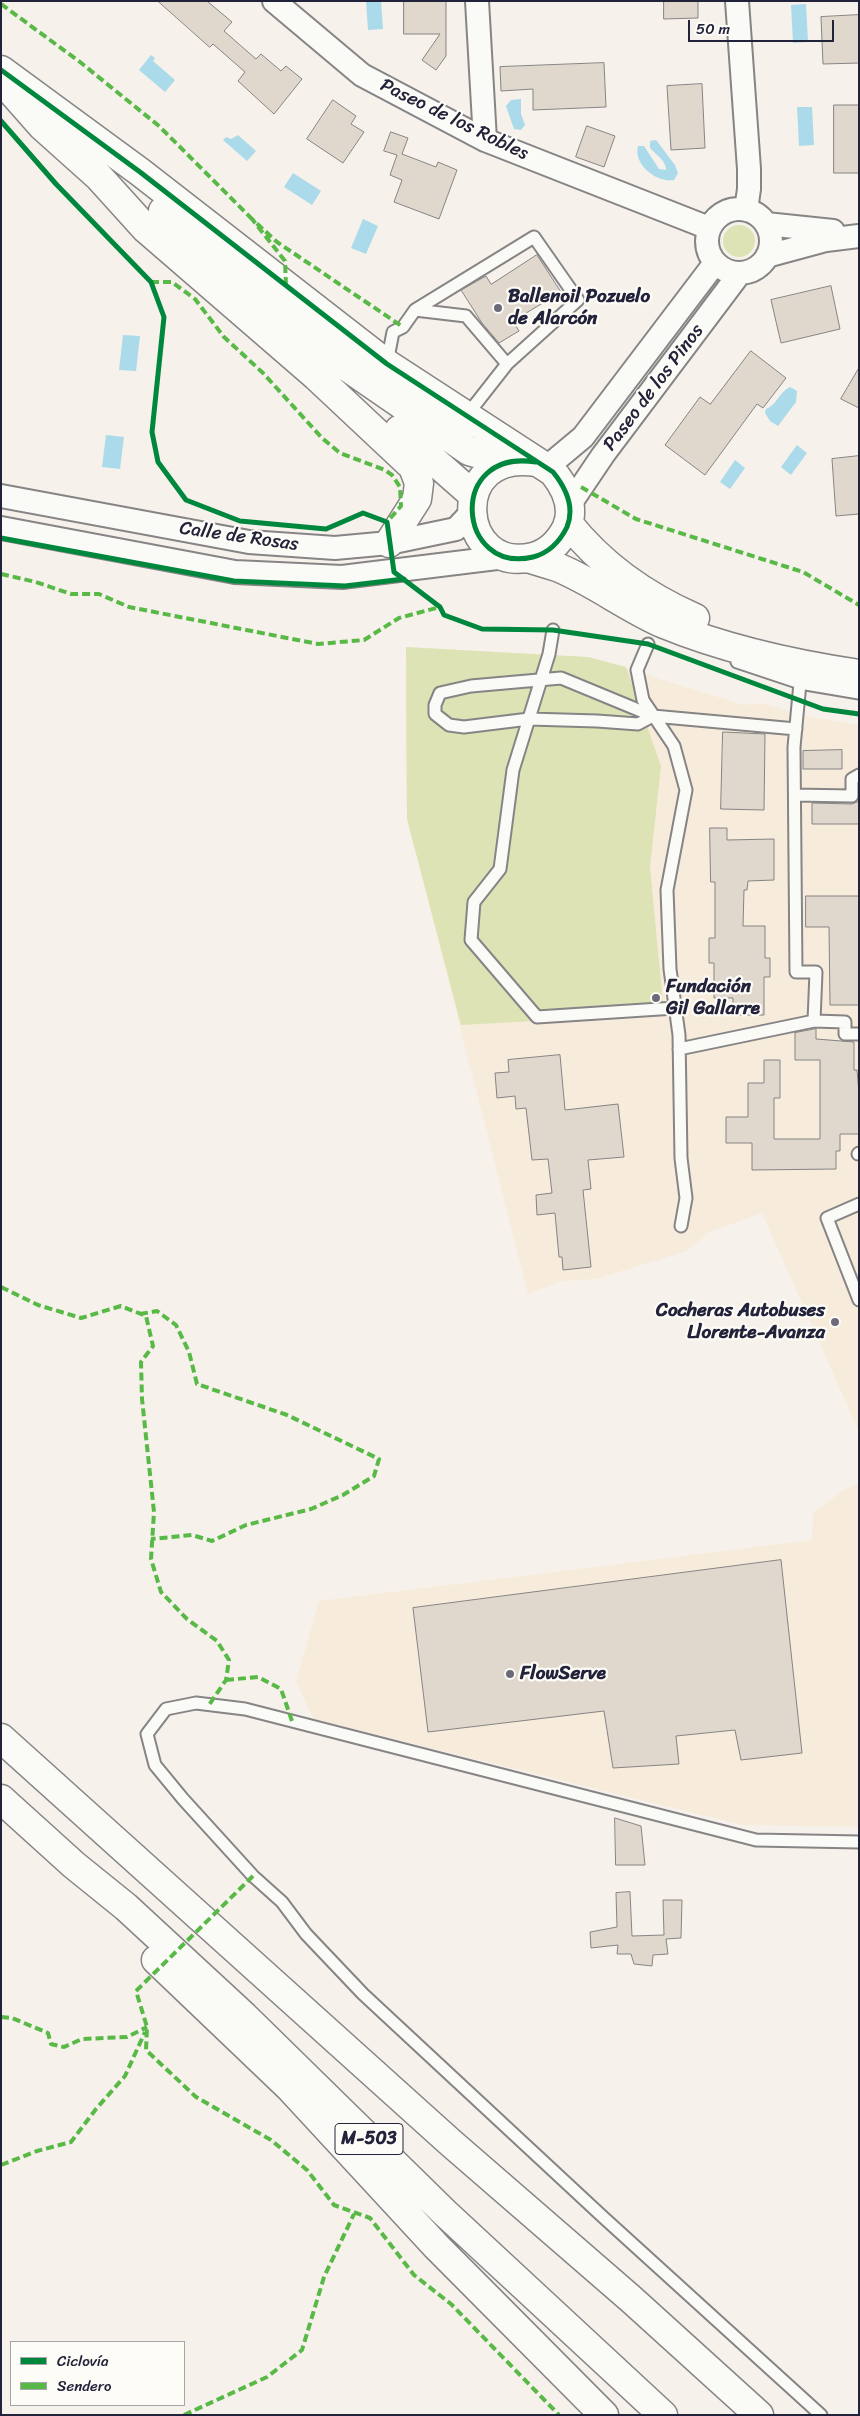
<!DOCTYPE html>
<meta charset="utf-8">
<style>
body{margin:0}
#map{position:relative;width:860px;height:2416px;overflow:hidden;background:#f6f1ea;font-family:Sriracha,sans-serif}
canvas{display:block}
.frame{position:absolute;inset:0;border:2px solid #22223b;pointer-events:none}
.legend{position:absolute;left:10px;top:2341px;width:175px;height:65px;box-sizing:border-box;background:#fdfcf7;border:1px solid #a5a5ac;margin:0;padding:6px 9px;list-style:none;font-size:15px;color:#22223b}
.legend li{display:flex;align-items:center;gap:10px;height:25px}
.legend b{width:25px;border:1px solid #a5a5ac}
.scale{position:absolute;left:688px;top:20px;width:146px;height:22px;box-sizing:border-box;border:2px solid #22223b;border-top:0;padding-left:6px;font-size:15px;line-height:18px;white-space:nowrap;color:#22223b;-webkit-text-stroke:4px #fdfcf7;paint-order:stroke}
</style>
<div id="map">
<canvas width="860" height="2416"></canvas>
<div class="frame"></div>
<ul class="legend">
<li><b style="height:6px;background:#00873e"></b>Ciclovía</li>
<li><b style="height:6px;background:#58b947"></b>Sendero</li>
</ul>
<div class="scale">50 m</div>
</div>
<script>
const g = document.querySelector('canvas').getContext('2d');
g.lineJoin = 'round';
function fillPath(path, color) { g.fillStyle = color; g.fill(path, 'evenodd'); }
function strokePath(path, color, width, dash) { g.strokeStyle = color; g.lineWidth = width; g.lineCap = dash ? 'butt' : 'round'; g.setLineDash(dash || []); g.stroke(path); }
function label(font, color, halo, rows, align = 'center') {
  g.font = font + ' Sriracha,sans-serif'; g.lineWidth = 4.5; g.setLineDash([]); g.textBaseline = 'middle'; g.strokeStyle = halo; g.fillStyle = color; for (const [text, x, y, turn = 0] of rows) {
    g.save(); g.translate(x, y); g.rotate((+turn || 0) * Math.PI / 180); g.textAlign = isNaN(turn) ? turn : align; if (halo) g.strokeText(text, 0, 0); g.fillText(text, 0, 0); g.restore();
  }
}
fillPath(new Path2D(`
 M406,647L588,657L744,705L761,703L805,716L859,725V1432L762,1213L709,1232L687,1251L596,1279L562,1281L528,1294L407,819L405,749Z
 M859,1483V1827L742,1825L314,1719L296,1682L319,1601L812,1540L813,1513L842,1491Z`), '#f7ecdc');
fillPath(new Path2D(`
 M723 241a16 16 0 1 1 32 0a16 16 0 1 1-32 0Z
 M406,647L588,657L626,667L661,766L650,867L664,1014L461,1025L407,819Z`), '#dee3b5');
fillPath(new Path2D(`
 M366,1H381L383,29L368,30Z
 M806,4L808,42L793,43L791,5Z
 M151,55L155,58L153,61L175,80L165,92L139,70Z
 M521,99V114L525,125L521,130L514,129L506,106L511,100Z
 M797,107H812L814,145L799,146Z
 M238,135L256,151L247,161L223,140L226,137L231,139Z
 M656,140L675,165L678,173L674,180C657,183 633,165 638,146H644L659,169L666,170C666,160 656,155 650,148V141Z
 M293,173L321,191L312,205L284,187Z
 M363,219L378,226L366,254L351,248Z
 M123,335L140,336L136,371L119,370Z
 M790,387L797,391L796,402L778,426L770,421L765,413L766,409C777,405 779,392 790,387Z
 M106,435L124,437L120,469L102,467Z
 M797,445L807,453L791,475L781,467Z
 M735,460L745,468L730,489L720,482Z`), '#abdaeb');
const building = new Path2D(`
 M158,1H207L232,22L224,31L256,59L261,54L281,71L286,66L302,79L274,114L238,81L245,72L213,44L210,47Z
 M404,1H446V56L436,70L422,60L440,34H404Z
 M664,1H698V18L664,19Z
 M859,15V63L823,64L821,17Z
 M604,63L606,107L533,110V89L501,91L500,67Z
 M702,84L705,148L671,150L667,86Z
 M333,100L356,116L351,124L364,132L343,163L307,139Z
 M834,105H859V173H834Z
 M587,126L615,136L604,167L576,157Z
 M391,132L408,138L402,154L436,167L438,162L457,170L439,219L394,202L402,180L390,175L397,155L384,151Z
 M537,255L561,292L513,321L519,331L499,343L482,323L461,290L486,276L491,284Z
 M831,286L840,329L781,343L771,300Z
 M751,351L786,378L763,408L757,404L705,475L665,445L700,397L710,404Z
 M859,368V408L841,399Z
 M859,456V514L836,516L832,459Z
 M723,732L765,734L764,810L721,809Z
 M842,750V769H803V751Z
 M857,802H859V824H812V803L852,804Z
 M710,828H727V840L774,839V880L748,881L747,890H744L743,926H765V958H770V977H764V1015H733V998H714V963H709V938H715V882H711Z
 M806,896H859V1005H830L829,927H806Z
 M816,1029V1039L854,1042V1070H857L859,1093V1134H840V1151H836V1169L752,1170V1143H726V1117H748V1083H764V1060H780V1098H774V1139H820V1060H795V1033Z
 M560,1055L565,1110L618,1104L624,1157L588,1160L591,1189L583,1190L591,1267L563,1270L562,1257H559L555,1213L537,1215L536,1195L552,1193L548,1159L532,1160L526,1108L516,1109L515,1096L497,1098L495,1073L509,1072L508,1060Z
 M781,1560L802,1753L741,1760L735,1730L676,1736L679,1764L613,1768L604,1711L428,1732L413,1608Z
 M615,1818L641,1826L645,1865H616Z
 M630,1892L632,1936L664,1935L663,1900H682L681,1938L666,1939L668,1954L653,1955L652,1966L634,1964L631,1954H617L618,1945L591,1948L590,1932L617,1927L616,1893Z`);
fillPath(building, '#e0d7cd');
strokePath(building, '#868485', 1);
const lane = new Path2D(`
 M415,310L466,316L507,364
 M387,363L393,332L403,327L415,310L534,237L578,300L507,364L467,415
 M553,630L549,654L513,770L500,869L474,902L471,940L537,1017L675,1008
 M648,644L637,670L643,700L674,746L686,790L667,890L670,969L679,1035L681,1158L686,1198L681,1226
 M737,662L800,683L859,693
 M800,683L794,747L796,972H816L814,1021L845,1022V1034H859
 M653,716L638,724L597,721L529,719L464,727L449,725L435,714V705L440,693L471,686L561,678L653,716L796,729
 M795,795L852,796V779L859,775
 M679,1049L814,1021
 M858,1154L859,1153
 M859,1204L827,1218L859,1300
 M821,2415L603,2217L363,1994L306,1934L282,1902L253,1876L183,1799L155,1765L147,1734L166,1709L196,1703L245,1709L756,1840L859,1842`);
const street = new Path2D(`
 M274,1L362,75L485,140L709,228
 M477,1L485,140
 M737,1L749,169V189L746,210
 M707 241a32 32 0 1 1 64 0a32 32 0 1 1-64 0Z
 M766,224L833,231
 M767,256L826,240L859,236
 M547,467L583,437L715,263
 M1,496L249,542L335,548L389,543L456,529L471,513
 M570,504L603,455L740,273
 M1,528L235,572L342,577L505,557`);
const secondary = new Path2D(`
 M1,70L140,172L387,364L553,472C566,488 575,507 567,527C560,541 549,553 533,557C457,575 446,448 536,462
 M12,92L42,126L99,177L146,229L316,376L413,467L419,483L417,499L389,543
 M163,211L334,358L469,451L507,462
 M399,430L473,495
 M568,523C602,566 645,596 695,618
 M528,558C537,561 547,564 557,567C594,582 627,608 664,624C727,650 792,664 859,674`);
const highway = new Path2D(`
 M1,1738L451,2143L631,2299L759,2415
 M1,1799L74,1865L126,1907L244,2016L444,2212L663,2415
 M156,1960L290,2088L436,2246L604,2415`);
strokePath(lane, '#868485', 15);
strokePath(street, '#868485', 26);
strokePath(secondary, '#868485', 31);
strokePath(highway, '#868485', 31);
strokePath(lane, '#fafaf7', 11);
strokePath(street, '#fafaf7', 22);
strokePath(secondary, '#fafaf7', 28);
strokePath(highway, '#fafaf7', 28);
strokePath(new Path2D(`
 M1,4L80,62L159,126L252,219
 M151,282H172L195,299L224,337L263,373L322,438L340,453L385,470L392,475L400,487L401,506L387,522
 M286,285L285,261L252,219L277,242L403,327
 M581,487L636,519L803,572L859,605
 M1,574L36,582L71,594H99L129,607L318,644L364,640L399,618L440,607
 M1,1287L38,1305L81,1318L121,1306L146,1316L153,1346L141,1362L142,1399L154,1512L151,1559L161,1592L187,1619L217,1641L229,1660L226,1680L209,1705
 M140,1314L157,1311L176,1325L189,1352L197,1384L287,1415L379,1459L374,1476L343,1495L311,1509L246,1525L212,1541L192,1535L151,1539
 M226,1680L258,1677L281,1689L292,1721
 M253,1876L136,1991L147,2027L146,2050L196,2097L271,2140L307,2170L334,2205L370,2218L414,2275L451,2304L559,2415
 M1,2017L12,2018L48,2033L51,2044L64,2047L82,2039L127,2037L147,2027
 M1,2165L37,2151L71,2142L96,2109L125,2076L145,2032
 M184,2415L267,2377L302,2350L324,2277L354,2214`), '#58b947', 4, [8, 4]);
strokePath(new Path2D(`
 M1,70L140,172L387,364L553,472C566,488 575,507 567,527C560,541 549,553 533,557C457,575 446,448 536,462
 M1,121L56,184L151,282L164,317L152,432L158,462L186,500L240,521L326,529L363,513L387,522L394,572L440,607L444,615L482,629L553,630L648,644L823,709L859,714
 M1,538L234,581L345,586L404,579`), '#00873e', 5);
for (const [x, y, r, color] of [
 [498,308,5,"#6c6a78"],
 [656,998,5,"#6c6a78"],
 [835,1322,5,"#6c6a78"],
 [510,1674,5,"#6c6a78"]
]) { const dot = new Path2D(); dot.arc(x, y, r, 0, 2 * Math.PI); g.fillStyle = color; g.fill(dot); strokePath(dot, '#fdfcf7', 2); }
for (const [x, y, w] of [
 [369,2139,68]
]) { const box = new Path2D(); box.roundRect(x - w / 2, y - 15.5, w, 31, 4); g.fillStyle = '#fdfcf7'; g.fill(box); strokePath(box, '#22223b', 1); }
label('bold 18px', '#22223b', null, [
 ["M-503",369,2139]
]);
label('19px', '#22223b', '#fdfcf7', [
 ["Paseo de los Robles",454,120,26],
 ["Paseo de los Pinos",654,388,-53],
 ["Calle de Rosas",239,537,8]
]);
label('bold 19px', '#22223b', '#fdfcf7', [
 ["Ballenoil Pozuelo",508,297],
 ["de Alarcón",508,319],
 ["Fundación",666,987],
 ["Gil Gallarre",666,1009],
 ["Cocheras Autobuses",825,1311,"right"],
 ["Llorente-Avanza",825,1333,"right"],
 ["FlowServe",520,1674]
], 'left');
</script>
